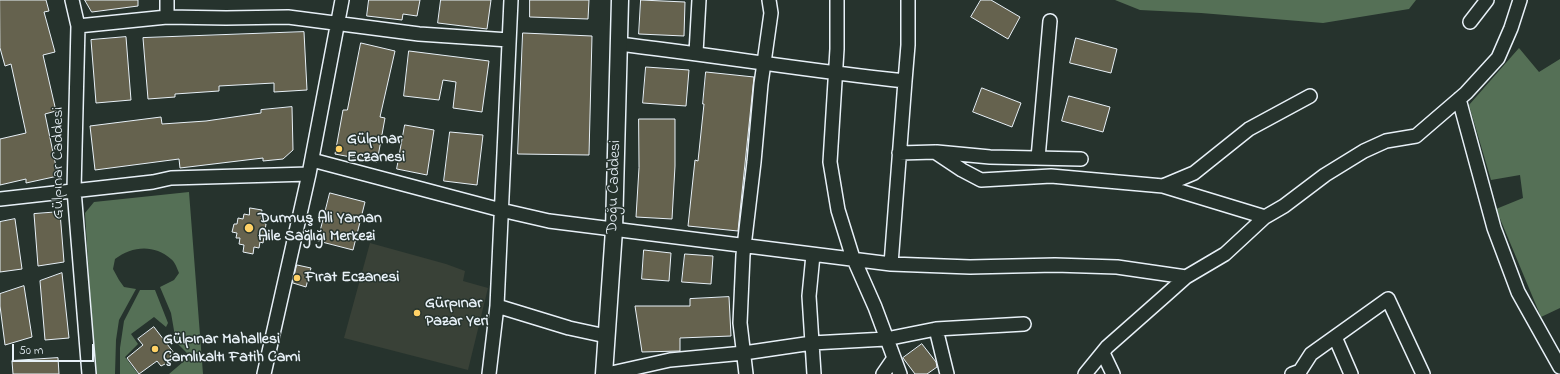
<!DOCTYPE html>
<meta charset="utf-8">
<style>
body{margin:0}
#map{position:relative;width:1560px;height:374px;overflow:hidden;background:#26332d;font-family:"Indie Flower",sans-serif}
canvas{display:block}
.scale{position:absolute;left:12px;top:344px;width:82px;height:18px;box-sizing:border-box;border:2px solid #e8f1f8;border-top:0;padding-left:5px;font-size:12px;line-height:14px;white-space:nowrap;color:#e8f1f8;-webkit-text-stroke:3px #26332d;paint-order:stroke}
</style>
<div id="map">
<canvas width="1560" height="374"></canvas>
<div class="scale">50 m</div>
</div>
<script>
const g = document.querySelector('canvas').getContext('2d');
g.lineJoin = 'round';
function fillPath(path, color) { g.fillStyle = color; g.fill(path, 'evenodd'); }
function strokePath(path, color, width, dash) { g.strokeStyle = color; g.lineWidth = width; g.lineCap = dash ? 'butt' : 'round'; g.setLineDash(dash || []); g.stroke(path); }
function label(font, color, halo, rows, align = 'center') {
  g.font = font + ' "Indie Flower",sans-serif'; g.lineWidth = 3; g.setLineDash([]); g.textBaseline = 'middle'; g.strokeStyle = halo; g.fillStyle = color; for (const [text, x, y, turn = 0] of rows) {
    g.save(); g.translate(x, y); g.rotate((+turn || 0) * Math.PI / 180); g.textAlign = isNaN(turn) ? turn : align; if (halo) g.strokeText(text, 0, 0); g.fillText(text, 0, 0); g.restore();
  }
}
fillPath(new Path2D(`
 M370,243L446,264L465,271L463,281L488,288L468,370L344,338Z`), '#394137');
fillPath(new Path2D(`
 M1115,0H1416L1409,9L1323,23L1201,13L1140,10Z
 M1519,48L1539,72L1560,59V308L1541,317L1496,209L1523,198L1520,175L1491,180L1469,105Z
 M189,192L203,374H169L190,356L176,342L171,313L160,287L174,280L179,273C177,268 175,262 171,259C154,244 132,246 115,259L113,269L119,280L124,287L136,289L119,320L116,340L115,374H95L85,213L94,202Z
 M140,290H155L168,323L166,327L154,317L131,334L138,344L125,357L138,374H120V348L124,321Z`), '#557056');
const building = new Path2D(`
 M0,0H46L49,11L44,12L55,52L43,55L56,111L45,114L58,176L26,183V179L0,185V139L26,133L11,64L5,66L0,48Z
 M85,0H138V6L92,12Z
 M369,0H420L417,16L403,14L402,20L367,16Z
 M441,0H491L487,29L438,23Z
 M530,0H589L588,19L530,17Z
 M641,0L685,2L684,36L639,34Z
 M981,0H991L1020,17L1008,39L971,17Z
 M304,32L307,90L274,92V83L219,86V91L175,94V97L148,99L143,38Z
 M523,33L592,36L589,155L518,154Z
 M126,37L131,100L96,103L91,40Z
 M1076,38L1117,49L1111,73L1070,63Z
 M361,43L395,51L380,117L385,118L377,162L335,154L343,110H347Z
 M409,51L489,61L482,112L453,108L456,82L443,80L439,100L404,96Z
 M646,67L689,70L686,106L643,103Z
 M706,72L754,77L738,231L688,226L695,160L698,161L704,104H703Z
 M982,88L1021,103L1012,127L973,112Z
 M1069,96L1110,107L1103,132L1062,121Z
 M292,107L293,150L283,159L263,161V158L180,168L179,159L95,170L90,126L161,117L162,124L206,121L261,113V110Z
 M639,119H675V166L672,219L636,217L639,168Z
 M405,125L434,130L427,175L397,169Z
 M450,132L483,135L477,185L444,181Z
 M330,193L365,202L353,250L318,241Z
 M250,208L262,210L261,217L265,218L264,223L266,224L263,243L260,242L259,248L254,247L253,254L243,252L244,245L239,244L240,238H236L237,233L232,232L234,224H237L238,218L243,219L244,214L249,215Z
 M60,212L64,262L38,266L34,214Z
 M15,219L22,269L0,272V222Z
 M644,250L671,253L669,281L642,279Z
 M685,254L713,256L711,284L682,282Z
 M297,265L311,268L306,287L293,283Z
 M62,273L69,338L45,340L40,281Z
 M24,286L32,337L5,345L0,306V294Z
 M729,297L731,336L680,338V351L642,352L635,306H690V299Z
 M154,327L174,353L170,356L173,360L166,365L165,364L161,366L157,361L139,374L127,358L143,345L138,339Z
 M922,344L936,362L937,367L927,374H915L903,358Z
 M58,358L59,374H13L12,361Z`);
fillPath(building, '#65624e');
strokePath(building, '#e8f1f8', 1);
const minor = new Path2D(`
 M72,0L78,26L74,190L89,374
 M167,0V17
 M837,0V49L830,162L838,210L852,255L875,307L900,374
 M1470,22L1487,0
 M78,26L167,17L226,18L288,17L419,34L509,40
 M618,44C714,55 809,71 905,81L908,45V0
 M696,53L699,0
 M1459,99L1494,228L1518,292L1560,367
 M937,152L990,157L1081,159
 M899,153L935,152L962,170L981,180L1051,176L1163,186L1265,217L1284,206L1325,175L1364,151L1386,141L1416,136L1466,93L1498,58L1511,28L1520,0
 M1038,158L1050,21
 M312,160L501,210L549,221L891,264L905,81
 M1163,186L1194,173L1249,129L1310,96
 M0,199L153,182L171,178L309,174
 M813,255L809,296L814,374
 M891,264L970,267L1055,265L1117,267L1186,277
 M497,306L569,328L606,336
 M936,329L1024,324
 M1335,337L1351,374
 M1103,353L1113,374
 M264,374L309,174L342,0
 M489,374L497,306L511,0
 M607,374L670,360L744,353L812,343L886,339L936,329L947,374
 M746,374L740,323L743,255L754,162L761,84L771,13L769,0
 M883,374L894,358
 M1085,374L1107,347L1167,294L1186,277L1225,254L1265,217
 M1292,374L1300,371L1311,354L1388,299L1423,374`);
const tertiary = new Path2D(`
 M604,374L614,230L620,0`);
strokePath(minor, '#e8f1f8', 16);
strokePath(tertiary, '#e8f1f8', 19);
strokePath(minor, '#26332d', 13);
strokePath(tertiary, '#26332d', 16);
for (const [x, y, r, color] of [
 [339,149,4,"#ffd166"],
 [249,228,5,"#ffd166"],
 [297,278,4,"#ffd166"],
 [417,313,4,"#ffd166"],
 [155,349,4,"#ffd166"]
]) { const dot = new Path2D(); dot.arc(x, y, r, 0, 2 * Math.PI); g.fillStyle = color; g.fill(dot); strokePath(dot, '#26332d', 1.5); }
label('bold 16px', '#e8f1f8', '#26332d', [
 ["Gülpınar",347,140],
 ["Eczanesi",347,158],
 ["Durmuş Ali Yaman",258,219],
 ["Aile Sağlığı Merkezi",258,237],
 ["Fırat Eczanesi",305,278],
 ["Gürpınar",425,304],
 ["Pazar Yeri",425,322],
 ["Gülpınar Mahallesi",163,340],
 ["Çamlıkaltı Fatih Cami",163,358]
], 'left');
label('16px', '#e8f1f8', '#26332d', [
 ["Gülpınar Caddesi",59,163,-90],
 ["Doğu Caddesi",615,187,-88]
]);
</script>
